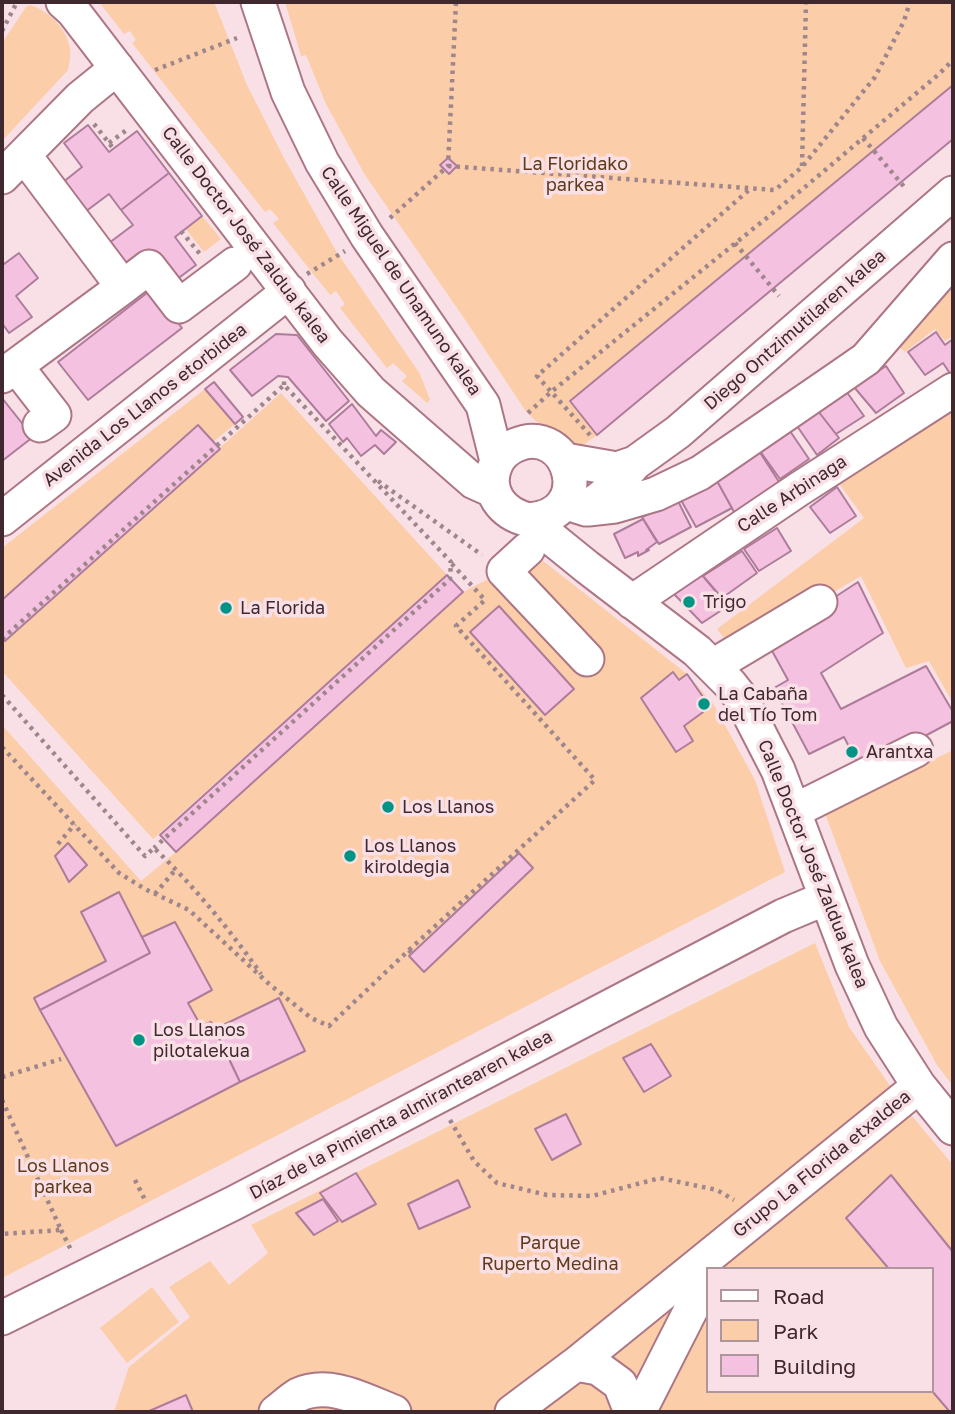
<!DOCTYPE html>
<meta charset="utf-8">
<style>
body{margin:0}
#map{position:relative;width:955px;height:1414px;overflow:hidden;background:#f9e0e6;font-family:"Golos Text",sans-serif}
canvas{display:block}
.frame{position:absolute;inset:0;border:4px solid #40282f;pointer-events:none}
.legend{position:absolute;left:706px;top:1267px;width:228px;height:126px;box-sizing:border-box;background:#f9e0e6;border:2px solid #af969d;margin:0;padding:9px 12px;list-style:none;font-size:21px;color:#40282f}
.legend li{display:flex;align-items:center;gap:14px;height:35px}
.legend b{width:35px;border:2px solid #af969d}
</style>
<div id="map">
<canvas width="955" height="1414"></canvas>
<div class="frame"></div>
<ul class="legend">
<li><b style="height:9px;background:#fff"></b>Road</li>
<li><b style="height:19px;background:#fbcda8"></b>Park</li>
<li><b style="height:19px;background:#f5c1e1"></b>Building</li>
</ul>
</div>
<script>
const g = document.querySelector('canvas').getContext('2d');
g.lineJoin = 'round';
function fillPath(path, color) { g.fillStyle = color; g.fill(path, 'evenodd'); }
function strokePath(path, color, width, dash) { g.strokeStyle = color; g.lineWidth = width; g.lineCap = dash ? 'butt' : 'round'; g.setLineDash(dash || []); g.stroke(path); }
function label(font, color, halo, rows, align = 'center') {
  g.font = font + ' "Golos Text",sans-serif'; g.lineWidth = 7; g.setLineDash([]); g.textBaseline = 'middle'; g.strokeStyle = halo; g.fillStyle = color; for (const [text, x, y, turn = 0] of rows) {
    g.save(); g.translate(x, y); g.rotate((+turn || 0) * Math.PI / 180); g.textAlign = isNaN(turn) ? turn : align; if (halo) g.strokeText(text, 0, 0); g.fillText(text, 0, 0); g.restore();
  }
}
fillPath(new Path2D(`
 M99,2H214L247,85L284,158L336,251L420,374L430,400L427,403L402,381L407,376L393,363L387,368L340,308L345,304L336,291L330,295L273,223L279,219L270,209L265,212L132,43L136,40L130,31L124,34Z
 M285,2H953V85L571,402L597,435L582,446C558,439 541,428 525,410L466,321L365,175L326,104L306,55L301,56Z
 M30,5C45,9 63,25 68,41C72,51 70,60 68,70L2,141V43L26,7Z
 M202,216L221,239L204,252L185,228Z
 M953,281V336L945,341L935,329L905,352L896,344Z
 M205,389L235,424L213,442L198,426L2,600V548Z
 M281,393L447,575L153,839L2,671V643Z
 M953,403V703L929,661L906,668L861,576L734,651L717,629L864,518L835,478Z
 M528,549L687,674L714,705L755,780L785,872L2,1278V725L141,881L176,852L437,614L463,592L504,571Z
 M953,750V1086L937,1065L880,961L823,808L874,788Z
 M815,943L849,1027L907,1110L953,1165V1412H114L129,1367L190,1317L169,1287L210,1261L229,1285L268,1253L251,1225ZM708,1269H932V1391H708Z
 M152,1287L179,1322L127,1363L100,1328Z`), '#fbcda8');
const building = new Path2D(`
 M953,85V139L597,435L570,401Z
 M88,125L109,152L137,131L169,173L121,210L109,194L85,212L62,183L82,167L64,143Z
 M448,158L457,166L449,174L440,165Z
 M169,173L202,216L175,237L196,265L172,283L131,272L109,243L133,225L121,210Z
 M19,253L38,278L16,296L32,317L9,333L2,323V261L4,264Z
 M152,289L182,328L88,400L58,362Z
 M936,332L945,345L953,339V373L951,375L943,363L925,375L908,352Z
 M276,334L297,335L349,401L326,421L288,377L278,376L252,396L230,370Z
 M886,366L904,393L876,413L854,387Z
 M214,382L243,417L235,424L205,389Z
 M846,391L864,416L836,434L818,411Z
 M2,398L33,437L2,461Z
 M352,404L376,436L381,430L396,442L384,454L375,445L361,456L347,438L343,442L329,424Z
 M818,411L839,438L817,455L797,426Z
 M198,425L220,449L5,641L2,637V600Z
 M790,431L809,459L780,479L760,451Z
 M759,451L781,485L734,512L717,481Z
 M717,481L732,508L696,527L681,500L705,489Z
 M837,487L856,516L830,533L810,507Z
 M678,501L691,527L659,544L642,517Z
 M643,519L657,542L646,550H649L638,556V552L625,558L614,534Z
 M777,528L791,551L759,571L744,549Z
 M742,551L757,573L722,598L703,576Z
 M447,575L463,592L176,852L160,835Z
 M702,575L728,606L702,623L674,594Z
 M858,582L883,633L821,673L841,709L926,666L953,712V721L861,770L844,737L809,754L774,688L788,680L765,638L812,612Z
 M499,606L574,689L545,715L470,632Z
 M673,672L679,680L687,674L710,707L684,726L693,741L676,752L641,698Z
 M68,843L87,865L69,882L55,856Z
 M519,853L533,868L424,972L409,956Z
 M119,892L150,953L40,1010L34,998L106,961L81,912Z
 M175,922L212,990L188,1003L201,1026L211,1022L240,1082L116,1146L40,1010L150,953L142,937Z
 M279,998L305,1051L240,1082L215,1029Z
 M651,1044L671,1076L644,1092L623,1058Z
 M566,1114L581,1144L552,1160L535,1129Z
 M356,1173L376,1204L342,1222L320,1193Z
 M891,1175L953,1252V1412H950L932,1391V1269H889L846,1218Z
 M458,1180L470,1207L419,1229L408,1204Z
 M323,1199L338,1221L314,1235L296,1213Z
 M186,1395L193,1412H147Z`);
fillPath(building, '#f5c1e1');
strokePath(building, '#ad7c9a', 2);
const minor = new Path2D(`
 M63,2L73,11L327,342L371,392L474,482L494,491
 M258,2L288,92L322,162L367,236L483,405L497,461
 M2,177L80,98L117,68
 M123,287L149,267L179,306L235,264
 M16,366L54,415L40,425
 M2,376L123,287L24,155
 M565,460L617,469L635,463
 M564,502L586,509L613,488L635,463L678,432L953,193
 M588,509L615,506L656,494L700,473L840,377L866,359L953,259
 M2,519L289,291
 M529,520C598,515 570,422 516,445C507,449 500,455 496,464C484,491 502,514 529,520L587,567L697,651L730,684L741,698L778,770L852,965L881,1027L919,1086L953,1128
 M528,549L504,571L587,659
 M632,602L799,489L953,390
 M713,666L820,602
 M794,811L916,750
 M2,1318L234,1203L783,916L826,898
 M576,1364L598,1368L620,1384L631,1412
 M276,1412C283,1407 291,1399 298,1395C330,1380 365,1401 394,1412
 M512,1412L576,1364L919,1086
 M639,1412L708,1276`);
strokePath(minor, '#ad7685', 37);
strokePath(new Path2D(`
 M2,31L17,2
 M155,70L237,38
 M94,124L113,148
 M863,138L906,189
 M109,143L128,129
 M448,166L775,190L802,167L875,77L904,21L910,2
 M802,166L806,2
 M390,218L448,166L456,2
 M181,231L200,254
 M735,243L779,296
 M307,274L345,251
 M284,385V377
 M528,413L551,392L805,187L938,75L953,60
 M590,435L537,376L750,189
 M378,481L482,555
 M2,639L284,385L451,562L450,579L154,848
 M2,695L145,856L154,848C193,885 230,930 261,974
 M2,747L119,873L145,889L189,910L268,983L311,1018L329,1026L409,950L412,954
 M58,844L75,824
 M155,894L176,869
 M409,950L595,780L456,626L485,600L451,563
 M2,1077L61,1059
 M2,1100L61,1230L2,1234
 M450,1120L474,1161L497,1183L547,1195L592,1196L660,1178L717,1190L734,1200
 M135,1180L146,1202
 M61,1230L71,1250`), '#9e868c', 4.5, [3.5, 5]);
strokePath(minor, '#fff', 33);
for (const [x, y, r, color] of [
 [689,602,7,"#009484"],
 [226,608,7,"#009484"],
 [704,704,7,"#009484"],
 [852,752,7,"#009484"],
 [388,807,7,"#009484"],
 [350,856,7,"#009484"],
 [139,1040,7,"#009484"]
]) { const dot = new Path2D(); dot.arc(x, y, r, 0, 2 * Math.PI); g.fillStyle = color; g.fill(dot); strokePath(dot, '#f9e0e6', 2.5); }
label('18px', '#603b18', '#f9e0e6', [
 ["La Floridako",575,164],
 ["parkea",575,185],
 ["Los Llanos",63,1166],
 ["parkea",63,1187],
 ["Parque",550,1243],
 ["Ruperto Medina",550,1264]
]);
label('18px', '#40282f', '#f9e0e6', [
 ["Calle Doctor José Zaldua kalea",246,235,53],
 ["Calle Miguel de Unamuno kalea",401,281,56],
 ["Diego Ontzimutilaren kalea",795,330,-41],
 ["Avenida Los Llanos etorbidea",145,405,-38],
 ["Calle Arbinaga",792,494,-33],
 ["Calle Doctor José Zaldua kalea",813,864,68],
 ["Díaz de la Pimienta almirantearen kalea",401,1115,-28],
 ["Grupo La Florida etxaldea",822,1164,-39]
]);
label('18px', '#40282f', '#f9e0e6', [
 ["Trigo",703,602],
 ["La Florida",240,608],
 ["La Cabaña",718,694],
 ["del Tío Tom",718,715],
 ["Arantxa",866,752],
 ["Los Llanos",402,807],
 ["Los Llanos",364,846],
 ["kiroldegia",364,867],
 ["Los Llanos",153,1030],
 ["pilotalekua",153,1051]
], 'left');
</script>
